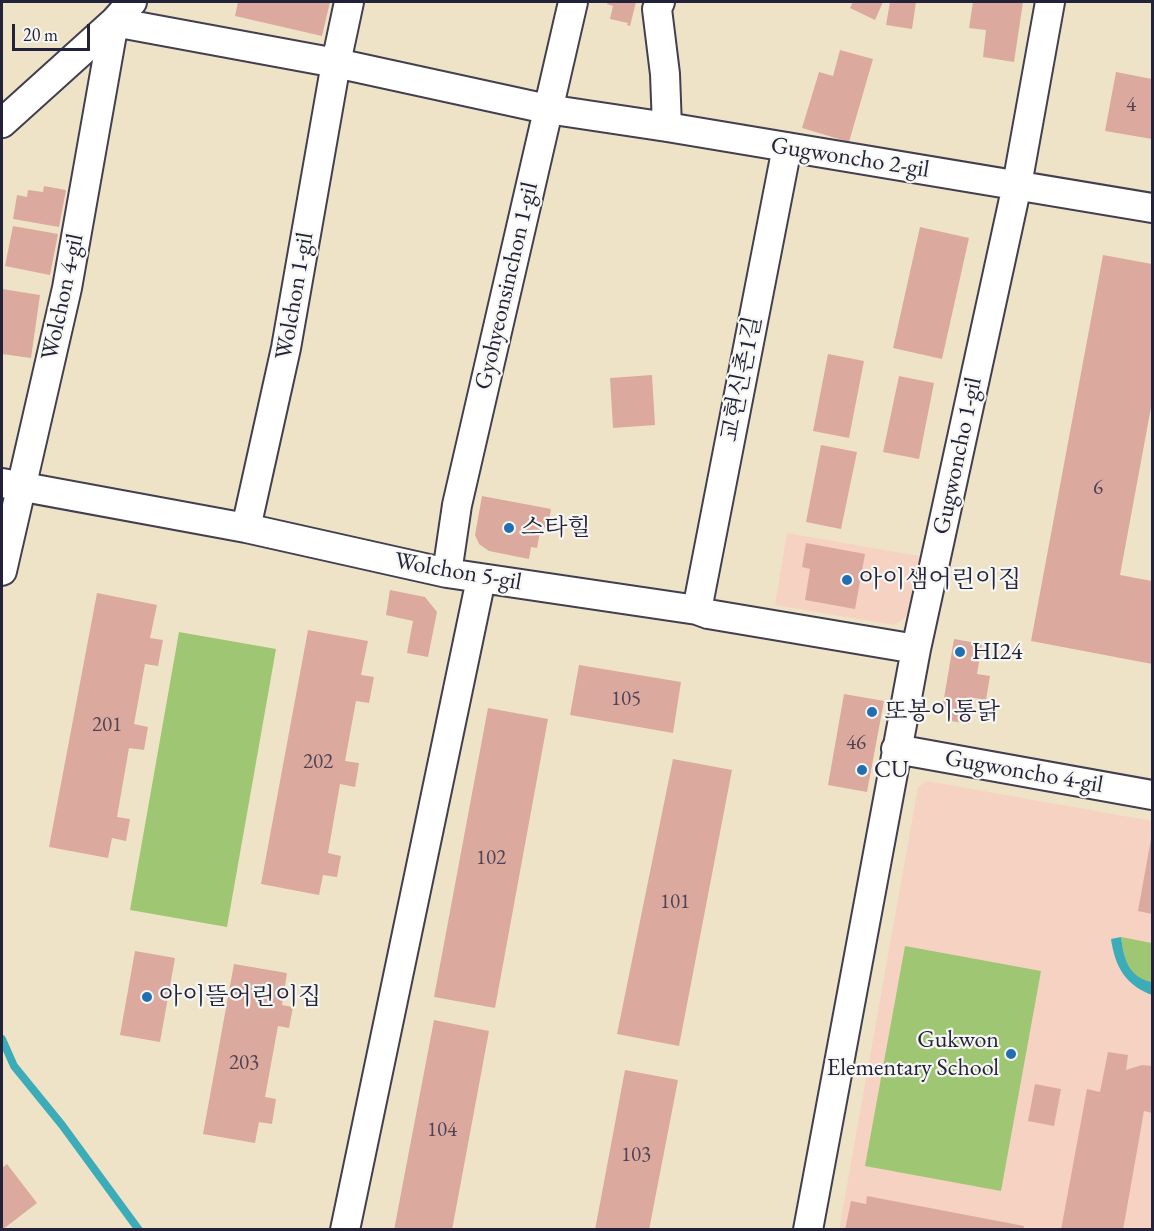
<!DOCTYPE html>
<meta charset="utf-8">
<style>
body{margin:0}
#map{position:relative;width:1154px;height:1231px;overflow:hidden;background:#efe3c7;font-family:"EB Garamond",serif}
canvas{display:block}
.frame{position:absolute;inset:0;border:3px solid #22223b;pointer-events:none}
.scale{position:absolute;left:12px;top:24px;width:78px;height:27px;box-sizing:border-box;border:3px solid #22223b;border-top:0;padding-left:8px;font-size:18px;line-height:21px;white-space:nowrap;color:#22223b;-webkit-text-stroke:4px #f6f6f2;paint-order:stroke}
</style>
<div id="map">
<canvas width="1154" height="1231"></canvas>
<div class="frame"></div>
<div class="scale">20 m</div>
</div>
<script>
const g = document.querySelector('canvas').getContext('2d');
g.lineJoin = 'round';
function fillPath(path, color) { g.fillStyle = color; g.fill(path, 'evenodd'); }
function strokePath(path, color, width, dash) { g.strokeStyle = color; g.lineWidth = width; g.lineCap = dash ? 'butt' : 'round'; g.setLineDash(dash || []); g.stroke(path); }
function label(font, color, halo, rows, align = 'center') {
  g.font = font + ' "EB Garamond","Noto Serif KR",serif'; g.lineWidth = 4.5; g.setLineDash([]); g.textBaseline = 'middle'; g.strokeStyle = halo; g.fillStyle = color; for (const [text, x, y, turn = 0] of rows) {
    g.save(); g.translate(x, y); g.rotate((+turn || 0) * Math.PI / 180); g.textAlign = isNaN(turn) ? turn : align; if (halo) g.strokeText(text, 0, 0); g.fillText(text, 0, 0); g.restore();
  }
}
fillPath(new Path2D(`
 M787,533L919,556L909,615L894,625L775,605Z
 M927,781L1152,821V1229L839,1230L918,787Z`), '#f5d2c2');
fillPath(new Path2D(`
 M179,632L276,649L227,927L130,910Z
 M1121,937L1152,943V982C1128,978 1124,959 1121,937Z
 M905,946L1041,971L1001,1191L865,1166Z`), '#9fc773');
fillPath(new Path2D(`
 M1121,937C1124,959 1128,977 1152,982V995C1125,985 1115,966 1111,939Z`), '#3bacb8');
strokePath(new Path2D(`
 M2,1039L14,1066L62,1125L139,1230`), '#3bacb8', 8);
fillPath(new Path2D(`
 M238,2H330L322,36L235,16Z
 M608,2H636L630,26L627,25L628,23L610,19L613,6L607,4Z
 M853,2H883L875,20L850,8Z
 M890,2H916L912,29L886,25Z
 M973,2H1023L1014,62L983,57L986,30L969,28Z
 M840,50L873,59L849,142L802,128L819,72L833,76Z
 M1116,72L1152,79V139L1105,131Z
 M44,186L66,190L59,227L13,219L17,195L27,197L28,190L43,192Z
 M13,226L58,234L50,275L5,266Z
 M920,227L969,238L942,359L893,348Z
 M1103,255L1152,264V402L1120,575L1152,581V664L1031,641Z
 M2,289L40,295L31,358L2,354Z
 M828,354L864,361L849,438L813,431Z
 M652,375L655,425L613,428L610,378Z
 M899,376L934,383L919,459L883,452Z
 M821,445L857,452L841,529L806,522Z
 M482,496L551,509L548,528L541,527L537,548L531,547L529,559L489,551L479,544L475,535Z
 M806,543L865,554L855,609L805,600L810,569L802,567Z
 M390,590L425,597L437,612L428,657L407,653L413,621L386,615Z
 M97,593L157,605L150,638L163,640L158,666L145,664L134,724L148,727L144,750L129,748L117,817L130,819L126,841L112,838L108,858L49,847Z
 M308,630L368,641L361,675L374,677L369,703L356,701L345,761L359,763L355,787L340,784L328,853L341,856L337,877L323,875L319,895L261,884Z
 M954,639L982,644L977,674L990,676L986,700L974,698L969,724L951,721L943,704Z
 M579,665L681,682L673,733L570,715Z
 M844,694L884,701L867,792L828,785Z
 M488,708L548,719L495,1008L434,997Z
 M673,759L732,770L679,1046L617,1034Z
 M1151,839H1152V914L1138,911Z
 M135,951L175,958L160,1042L120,1035Z
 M234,964L287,973L282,1005L293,1007L289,1028L278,1026L265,1097L276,1099L272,1124L259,1122L255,1143L203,1134Z
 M434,1020L489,1031L452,1230H394Z
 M1108,1052L1128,1055L1126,1070L1142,1065L1152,1066V1113L1144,1111L1123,1230H1061L1087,1089L1100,1092Z
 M625,1070L678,1080L649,1230H595Z
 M1035,1084L1061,1089L1054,1126L1028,1121Z
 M7,1164L37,1203L2,1230V1168Z
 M867,1196L1024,1226L1023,1230H845L851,1201L866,1204Z`), '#dca99f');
const minor = new Path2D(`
 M660,2L657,9L665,74L667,127
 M2,123L114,22L132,2
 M2,483L246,528L447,573L697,610L708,614L916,649
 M246,528L286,348L336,63L349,2
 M2,571L67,288L114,22L336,63L547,109L667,127L1152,208
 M447,573L457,505L573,2
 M697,610L787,147
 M896,749L1152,795
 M345,1230L481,579
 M808,1230L916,649L1017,185L1050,2`);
strokePath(minor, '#413f50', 32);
strokePath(minor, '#fff', 28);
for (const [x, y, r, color] of [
 [509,528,6,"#1f6fb2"],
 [847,580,6,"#1f6fb2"],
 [960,652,6,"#1f6fb2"],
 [872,712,6,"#1f6fb2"],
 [862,770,6,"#1f6fb2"],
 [147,997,6,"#1f6fb2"],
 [1011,1054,6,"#1f6fb2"]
]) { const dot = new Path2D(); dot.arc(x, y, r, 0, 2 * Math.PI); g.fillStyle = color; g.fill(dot); strokePath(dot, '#f6f6f2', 2); }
label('21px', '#504454', null, [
 ["4",1131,105],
 ["6",1098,488],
 ["105",626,699],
 ["201",107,725],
 ["46",856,743],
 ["202",318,762],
 ["102",491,858],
 ["101",675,902],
 ["203",244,1063],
 ["104",442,1130],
 ["103",636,1155]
]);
label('24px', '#22223b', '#f6f6f2', [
 ["Gugwoncho 2-gil",850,158,9],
 ["Gyohyeonsinchon 1-gil",507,286,-77],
 ["Wolchon 1-gil",295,296,-80],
 ["Wolchon 4-gil",63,297,-78],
 ["교현신촌1길",742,379,-79],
 ["Gugwoncho 1-gil",958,456,-78],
 ["Wolchon 5-gil",458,572,10],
 ["Gugwoncho 4-gil",1024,772,10]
]);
label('24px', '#22223b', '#f6f6f2', [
 ["스타힐",521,528],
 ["아이샘어린이집",859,580],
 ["HI24",972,652],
 ["또봉이통닭",884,712],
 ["CU",874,770],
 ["아이뜰어린이집",159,997],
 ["Gukwon",999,1040,"right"],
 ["Elementary School",999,1068,"right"]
], 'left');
</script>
